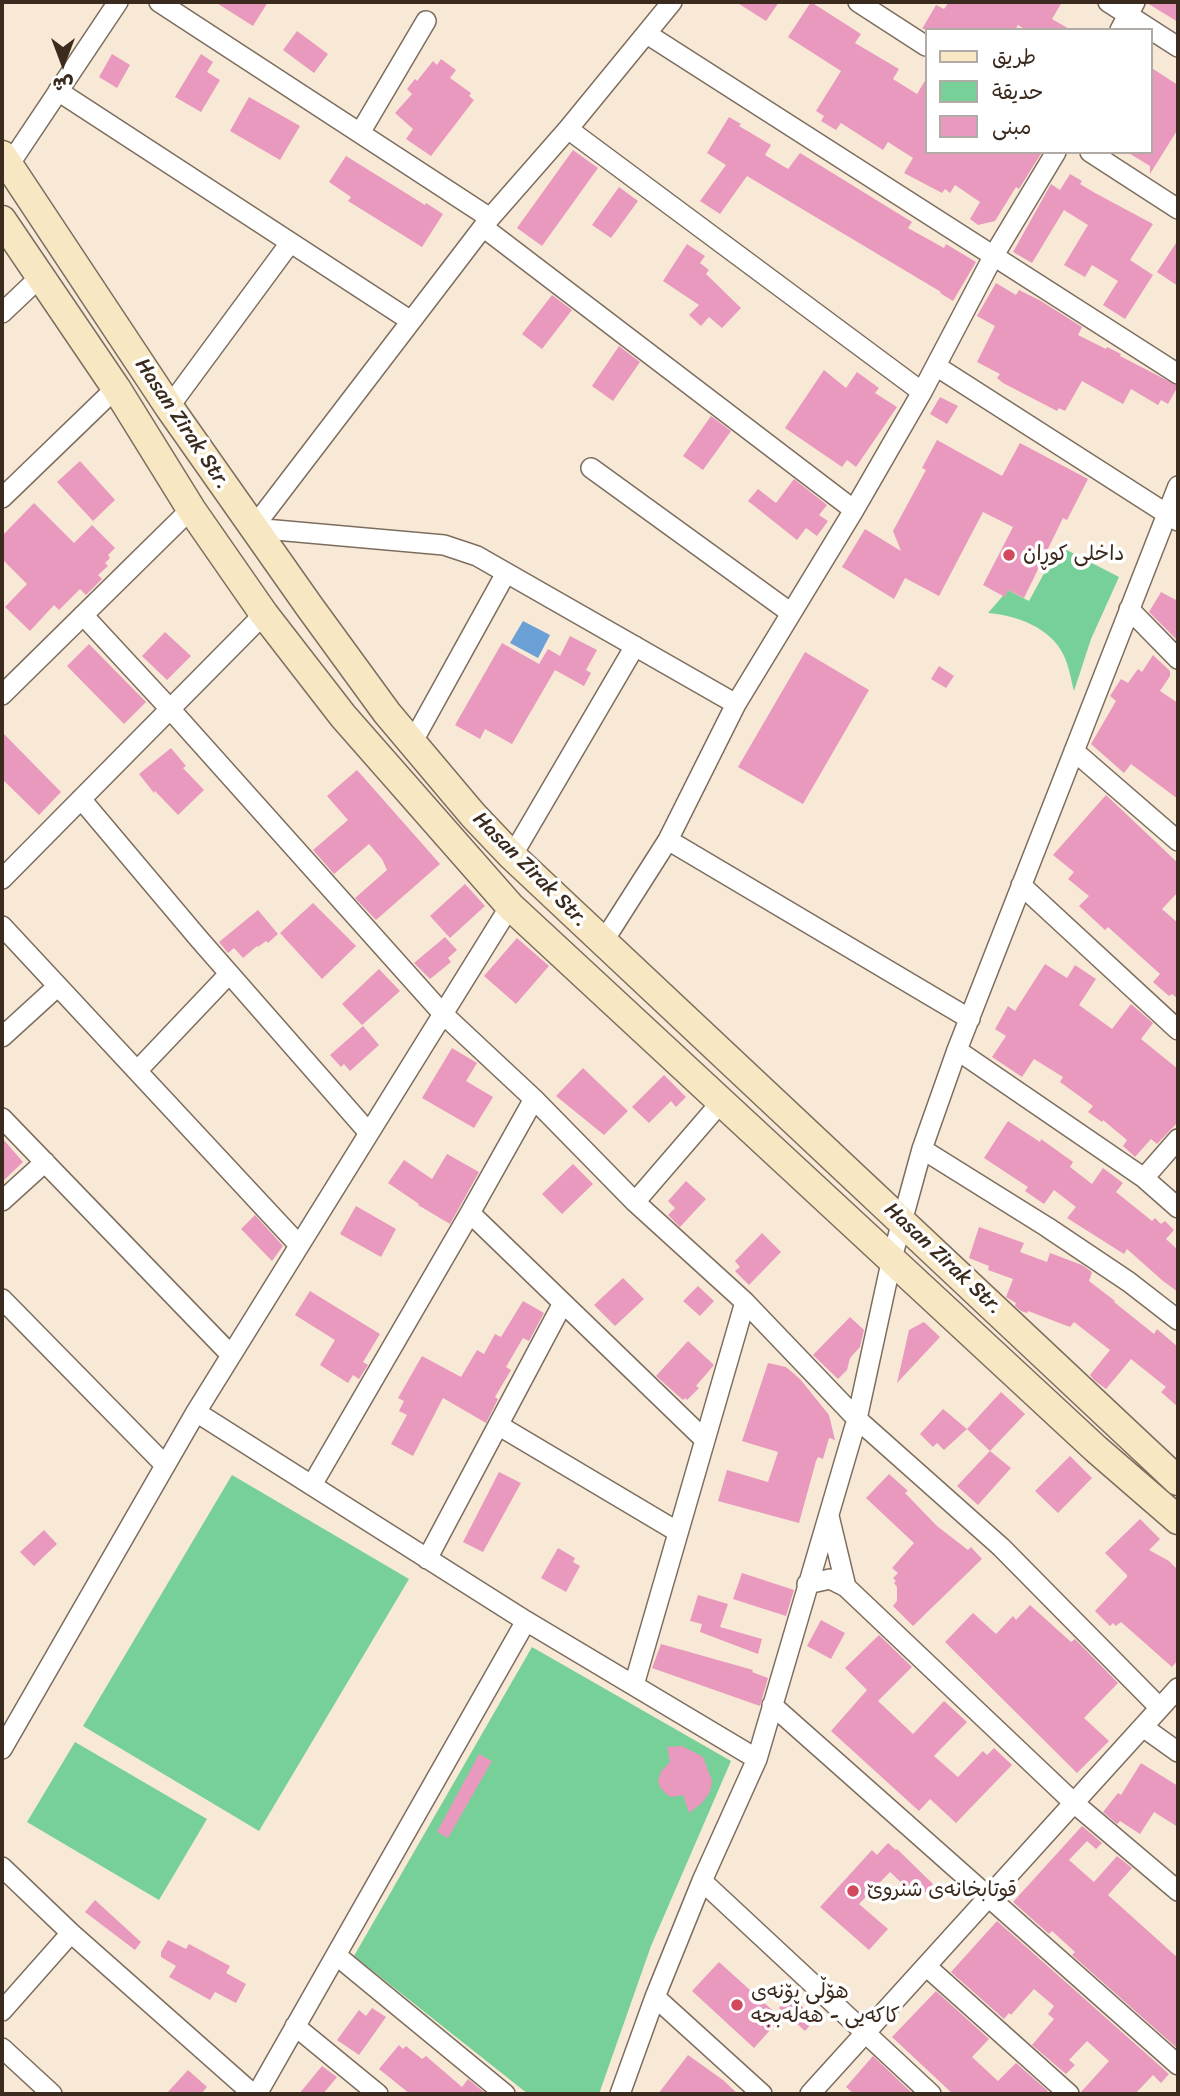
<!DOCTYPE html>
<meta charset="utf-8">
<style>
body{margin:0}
#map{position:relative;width:1180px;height:2096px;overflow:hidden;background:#f7e9d6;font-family:Sriracha,"Playpen Sans Arabic",sans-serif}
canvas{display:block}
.frame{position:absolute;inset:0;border:4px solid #3b2a1e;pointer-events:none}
.legend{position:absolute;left:925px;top:28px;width:228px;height:126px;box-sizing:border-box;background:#fff;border:2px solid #b1aaa5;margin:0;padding:9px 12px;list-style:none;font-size:21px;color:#3b2a1e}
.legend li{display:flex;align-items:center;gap:14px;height:35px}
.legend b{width:35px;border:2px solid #b1aaa5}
.north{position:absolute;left:28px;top:28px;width:70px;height:70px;-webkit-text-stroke:5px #fff;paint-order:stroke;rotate:180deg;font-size:19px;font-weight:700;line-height:28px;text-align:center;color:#3b2a1e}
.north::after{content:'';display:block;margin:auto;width:24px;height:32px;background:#3b2a1e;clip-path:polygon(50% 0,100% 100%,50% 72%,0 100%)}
</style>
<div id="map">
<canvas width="1180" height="2096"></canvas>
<div class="frame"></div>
<ul class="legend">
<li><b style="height:9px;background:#f7e8c3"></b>طريق</li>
<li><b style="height:19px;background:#77d097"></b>حديقة</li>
<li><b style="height:19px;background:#e999be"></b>مبنى</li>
</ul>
<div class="north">ش</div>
</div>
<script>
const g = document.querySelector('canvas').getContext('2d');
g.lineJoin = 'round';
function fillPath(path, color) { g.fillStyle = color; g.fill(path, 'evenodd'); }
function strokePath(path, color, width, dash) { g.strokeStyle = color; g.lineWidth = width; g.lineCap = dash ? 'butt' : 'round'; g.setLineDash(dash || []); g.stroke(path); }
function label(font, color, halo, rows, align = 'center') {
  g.font = font + ' Sriracha,"Playpen Sans Arabic",sans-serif'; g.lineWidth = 7; g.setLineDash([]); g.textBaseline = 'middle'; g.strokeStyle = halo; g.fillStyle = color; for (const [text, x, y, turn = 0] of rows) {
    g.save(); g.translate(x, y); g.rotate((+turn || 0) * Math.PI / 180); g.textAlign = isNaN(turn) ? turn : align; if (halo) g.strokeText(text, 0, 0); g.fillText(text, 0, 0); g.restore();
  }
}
fillPath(new Path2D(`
 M1059,546L1119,577L1091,639L1074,691C1071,680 1069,665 1063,654C1050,627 1015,615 988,613L1008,590L1029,601Z
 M232,1475L409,1579L259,1831L83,1726Z
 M532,1647L731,1761L651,1946L599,2094H528L354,1956Z
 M75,1742L207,1819L159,1900L27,1822Z`), '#77d097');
fillPath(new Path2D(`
 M523,621L550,635L538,658L510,643Z`), '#6ba0d7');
fillPath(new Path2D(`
 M215,2H268L253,26Z
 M736,2H779L766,21Z
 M811,2L861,34L855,43L899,69L893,79L917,94L926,79V152H1042L1019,189L1016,187L995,221L978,225L970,219L980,202L955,185L950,193L945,189L942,193L904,173L913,158L888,142L883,150L841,123L836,130L821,121L824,116L816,111L841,71L788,37Z
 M949,2H1062L1052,19L1071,30H1026L1018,25L1015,30L922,29L936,5L944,9Z
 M1147,2H1178V22L1147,3Z
 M297,31L328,54L314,73L283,50Z
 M112,54L130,65L117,88L99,77Z
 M201,54L213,62L207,72L220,80L201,112L175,97Z
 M441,59L456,70L450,78L471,93L469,96L474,100L431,156L406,139L413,129L395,113L412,94L407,89L415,79L417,81L433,61L437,65Z
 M1150,67L1178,85V129L1150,174V166L1127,152H1150Z
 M249,97L300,126L280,160L230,131Z
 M729,117L741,124L739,126L771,145L765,155L788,169L800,153L912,222L908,228L944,248L946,244L976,262L953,301L940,293L941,292L747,176L720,214L700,201L726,165L707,153Z
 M573,150L598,168L542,246L517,228Z
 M346,156L425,205L426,203L443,214L422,247L348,201L351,197L329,182Z
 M1070,174L1082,181L1080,184L1095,193L1153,224L1130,260L1153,275L1125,319L1103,305L1118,281L1092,265L1085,277L1064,265L1088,225L1064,210L1032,263L1013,252L1051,184L1060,190Z
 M619,187L638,201L611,238L592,225Z
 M1178,240V286L1157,272Z
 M687,244L705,256L700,263L709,270L706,274L741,308L722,328L709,317L701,326L689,315L699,305L663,281Z
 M996,283L1016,295L1019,290L1041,301L1082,327L1078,335L1106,349L1107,347L1121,354L1120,356L1178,386L1168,404L1161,400L1158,405L1131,389L1123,404L1082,381L1065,411L1059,408L1057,411L1003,383L997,378L1000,374L977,362L995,326L977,316Z
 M552,295L572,310L542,349L522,334Z
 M619,346L640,362L613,401L592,386Z
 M824,370L846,388L857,372L879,388L875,393L897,407L856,467L847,460L842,467L785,428Z
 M940,397L958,406L947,424L930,414Z
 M711,416L731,431L703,470L683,456Z
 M937,440L1002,476L1020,443L1088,479L1067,520L1063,518L1024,598L1008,590L1005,597L983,585L1013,527L983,512L939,596L905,578L894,599L842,567L865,529L901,551L893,531L926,470L922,468Z
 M80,461L115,500L93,521L57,482Z
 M794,479L827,505L819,515L828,521L817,536L806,528L797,540L748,501L758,489L776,503Z
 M34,503L74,543L92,525L115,548L108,555L110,558L105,563L108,566L98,575L102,579L86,595L80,589L59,610L54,605L30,631L5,607L27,584L2,559V536Z
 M1161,592L1178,601V641L1149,612Z
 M165,632L191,656L167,680L142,656Z
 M570,636L597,650L586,670L591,673L584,686L555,670L512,744L485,729L480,739L455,725L502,643L539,664L548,649L560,656Z
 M89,644L146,702L124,724L67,666Z
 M805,652L869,690L803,804L738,767Z
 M1153,655L1170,671V676L1160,691L1178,703V799L1131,764L1124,773L1091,744L1116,701L1110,696L1121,679L1128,683L1138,669L1142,672Z
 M939,666L954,676L946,688L931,679Z
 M2,732L61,792L39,815L2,779Z
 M171,748L186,766L183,768L204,790L178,815L155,791L154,793L139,774Z
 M357,770L440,864L376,920L355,898L387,870L382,859L369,844L334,874L313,850L348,820L327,796Z
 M1106,795L1178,863V892L1162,909L1178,923V999L1172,994L1169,996L1153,982L1160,974L1108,927L1105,930L1079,906L1089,896L1068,879L1074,872L1053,855Z
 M465,884L485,906L450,938L430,916Z
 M313,903L356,946L322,979L280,933Z
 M258,910L278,934L268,943L266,941L258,947L257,946L243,958L234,948L228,953L219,942Z
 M445,937L457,950L448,958L451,962L430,979L414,963Z
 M517,938L549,966L516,1004L484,976Z
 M1045,964L1067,978L1075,965L1096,979L1079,1005L1112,1029L1131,1004L1153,1023L1141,1039L1178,1069V1122L1157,1144L1151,1139L1135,1157L1123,1146L1127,1140L1103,1120L1102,1122L1088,1112L1093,1106L1060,1082L1063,1077L1034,1059L1022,1077L992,1057L1006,1036L995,1029L1008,1006L1015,1011Z
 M379,969L400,991L362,1025L342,1004Z
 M363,1026L379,1045L350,1071L344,1064L341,1067L330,1055Z
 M452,1048L477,1063L466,1081L493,1097L474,1128L422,1098Z
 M583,1068L628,1111L604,1135L556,1096Z
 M664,1075L686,1097L676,1107L671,1101L649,1123L632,1107Z
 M1008,1121L1040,1142L1041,1139L1073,1162L1070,1167L1092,1184L1103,1168L1123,1183L1116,1192L1152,1221L1155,1218L1161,1224L1165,1221L1174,1230L1166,1239L1178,1250V1292L1163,1281L1127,1249L1124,1254L1067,1218L1076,1207L1054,1190L1044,1204L1025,1191L1028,1187L984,1158Z
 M2,1138L23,1162L2,1182Z
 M447,1154L479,1172L450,1224L418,1205L419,1204L388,1183L404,1160L432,1179Z
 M573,1164L593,1184L562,1214L542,1194Z
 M686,1181L706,1199L680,1227L668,1215L675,1208L668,1201Z
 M356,1206L396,1229L381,1257L340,1234Z
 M255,1215L283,1246L272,1261L241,1229Z
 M979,1227L1024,1243L1020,1252L1047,1262L1050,1253L1082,1265L1092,1272L1089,1281L1115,1301L1114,1302L1154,1334L1157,1329L1178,1347V1407L1161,1392L1166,1387L1131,1359L1106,1389L1094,1380L1090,1375L1110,1350L1074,1322L1070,1327L1028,1311L1027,1313L1021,1311L1015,1306L1016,1303L1006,1297L1013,1279L988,1270L989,1266L969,1258Z
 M762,1233L781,1252L749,1285L735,1271L740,1267L735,1261Z
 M623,1278L644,1299L615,1326L594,1305Z
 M698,1286L714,1301L700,1316L683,1301Z
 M310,1291L380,1334L363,1362L368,1365L359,1379L353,1375L348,1383L320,1365L335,1340L295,1315Z
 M523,1301L544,1313L529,1341L523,1338L506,1367L511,1370L495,1397L498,1399L486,1423L443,1398L413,1456L391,1444L407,1415L399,1411L404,1401L398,1398L422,1356L461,1377L477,1350L484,1354L495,1334L501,1337Z
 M850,1317L864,1330L860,1347L850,1358L847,1370L838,1379L813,1355Z
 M924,1322L940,1337L897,1383L909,1330Z
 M688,1341L714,1365L696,1386L699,1388L687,1400L685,1398L683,1400L656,1376Z
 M768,1363L786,1367L800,1379L829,1415L835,1440L829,1438L823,1459L818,1457L816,1461L799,1523L718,1501L727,1470L768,1482L778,1452L742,1441Z
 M1001,1392L1025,1414L990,1451L967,1429Z
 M943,1409L967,1429L944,1450L937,1443L933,1447L920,1434Z
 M990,1451L1011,1468L978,1505L957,1486Z
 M1070,1456L1092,1478L1058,1513L1035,1491Z
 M499,1472L521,1483L483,1552L463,1542Z
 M889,1474L908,1491L905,1493L937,1526L968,1550L971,1547L982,1559L913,1626L893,1606L897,1601V1587L894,1583L896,1581L893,1578L898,1573L892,1568L914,1543L866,1498Z
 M1140,1519L1160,1539L1149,1550L1169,1561L1178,1570V1660L1172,1667L1121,1622L1116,1626L1113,1623L1110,1626L1095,1611L1127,1577V1575L1105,1553Z
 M44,1530L57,1544L34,1566L20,1552Z
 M558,1548L575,1558L573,1562L580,1566L566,1592L541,1578Z
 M742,1573L794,1590L786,1616L733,1599Z
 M698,1595L728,1604L720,1627L762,1639L758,1654L700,1632L702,1624L690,1621Z
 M1030,1605L1071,1642L1075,1639L1118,1683L1084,1718L1109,1741L1077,1773L945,1642L973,1613L996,1634L1013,1616L1016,1620Z
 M821,1620L845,1633L831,1659L807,1646Z
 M879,1635L912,1667L878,1701L913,1734L944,1701L967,1722L934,1756L958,1777L983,1751L987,1755L994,1748L1012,1765L956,1823L930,1799L919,1811L831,1731L867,1690L845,1668Z
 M661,1644L753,1670L752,1672L768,1678L760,1706L652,1668Z
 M682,1746L703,1757L712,1781L710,1792L702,1803L689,1813L683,1795L672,1797L667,1795L660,1787L658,1781L661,1771L670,1762L667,1747Z
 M479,1754L492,1761L448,1838L437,1832Z
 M1141,1763L1178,1786V1827L1154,1812L1140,1834L1120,1821L1117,1824L1103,1812L1118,1793L1121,1795Z
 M1082,1826L1102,1843L1096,1849L1087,1841L1069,1860L1094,1882L1117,1856L1132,1868L1108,1895L1178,1958V2049L1072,1955L1075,1952L1052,1931L1049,1934L1013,1902Z
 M888,1843L896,1850L897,1849L933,1884L919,1899L890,1872L859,1904L888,1929L869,1950L820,1907L872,1850L877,1855Z
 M95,1900L141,1942L135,1950L85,1912Z
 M997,1921L1169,2074L1161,2083L1153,2075L1135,2094H1081V2092L1109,2061L1087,2041L1069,2060L1075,2065L1066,2074L1032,2045L1054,2019L1048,2014L1054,2006L1034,1989L1011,2015L1009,2013L1004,2019L952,1973L951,1972Z
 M168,1940L186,1949L189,1944L230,1966L226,1973L246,1984L236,2003L215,1992L210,2000L169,1977L176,1966L161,1957V1952Z
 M719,1962L781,2018L754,2048L692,1991Z
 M936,1991L989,2039L972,2057L998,2081L1016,2063L1048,2091L1045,2094H953L892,2037Z
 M790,1996L816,2019L805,2031L779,2008Z
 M372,2008L386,2017L359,2055L337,2040L359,2010L366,2016Z
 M399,2045L403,2049L406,2046L422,2059L426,2056L462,2087L468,2079L484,2092L482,2094H410L379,2069Z
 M688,2055L723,2080L738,2094H658Z
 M873,2056L913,2094H854L846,2087Z
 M322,2066L337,2077L323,2094H299Z
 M188,2070L207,2087L201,2094H166Z`), '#e999be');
const street = new Path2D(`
 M159,2L490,218
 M858,2L926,46
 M1108,2L1178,47
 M1120,30L1135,2
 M647,34L1178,374
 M58,91L411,321
 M568,129L922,392
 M360,133L426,21
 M1090,152L1178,209
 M9,165L118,2
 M483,227L854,510
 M2,313L39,278
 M936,366L1178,521
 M169,407L290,243
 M591,468L791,613
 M2,498L116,388
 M253,528L490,218L568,129L672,2
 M253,528L444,545L477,556L736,704
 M1129,609L1178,659
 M83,615L171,710L443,1014L534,1099L635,1202L745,1302L857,1419L1001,1547L1160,1708
 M2,695L191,509
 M412,743L506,573
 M1074,751L1178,841
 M81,799L199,939L369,1133
 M668,840L970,1019
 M512,856L635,646
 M2,879L264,614
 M1021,885L1178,1030
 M2,926L299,1245
 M603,942L668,840L736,704L854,510L922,392L994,255L1056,152
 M2,1037L58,986
 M957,1050L1144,1178L1178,1208
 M137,1071L229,974
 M2,1118L231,1355
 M922,1149L1047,1227L1129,1282L1178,1320
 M1144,1178L1178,1139
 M2,1201L45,1162
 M635,1202L722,1101
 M470,1213L705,1440
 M2,1299L165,1465
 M196,1412L526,1621L757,1759
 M498,1425L678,1532
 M312,1485L470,1213L534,1099
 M829,1516L846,1587L1074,1803L1178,1891
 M427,1559L563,1303
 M807,1584L830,1579L846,1587
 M634,1685L745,1302
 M772,1705L1178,2065
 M1143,1727L1178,1752
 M2,1749L196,1412L510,906
 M2,1867L71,1933L253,2094
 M702,1881L931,2094
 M336,1955L505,2094
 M926,1966L1069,2094
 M655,1997L762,2094
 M2,2011L71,1933
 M295,2026L378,2094
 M2,2048L52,2094
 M257,2094L526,1621
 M620,2094L655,1997L702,1881L757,1759L857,1419L892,1258L922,1149L957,1050L1178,486
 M810,2094L1178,1688`);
const secondary = new Path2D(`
 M2,155L169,407L309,606L387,713L473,815L512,856L1178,1481
 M2,220L116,388L191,509L264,614L343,716L510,906L1096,1449L1178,1520`);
strokePath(street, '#7d6d5e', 22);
strokePath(secondary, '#7d6d5e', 31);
strokePath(street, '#fff', 19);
strokePath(secondary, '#f7e8c3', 28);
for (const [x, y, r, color] of [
 [1009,555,7,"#d1495b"],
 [853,1891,7,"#d1495b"],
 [737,2005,7,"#d1495b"]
]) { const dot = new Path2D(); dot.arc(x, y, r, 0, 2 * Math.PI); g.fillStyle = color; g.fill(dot); strokePath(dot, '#fff', 2.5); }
label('21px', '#3b2a1e', '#fff', [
 ["Hasan Zirak Str.",182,424,56],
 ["Hasan Zirak Str.",530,870,45],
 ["Hasan Zirak Str.",943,1259,43]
]);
label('21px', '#3b2a1e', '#fff', [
 ["داخلی کوڕان",1023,555],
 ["قوتابخانەی شنروێ",867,1891],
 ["ھۆڵی بۆنەی",751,1993],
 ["کاکەیی - هەڵەبجە",751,2017]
], 'left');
</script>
